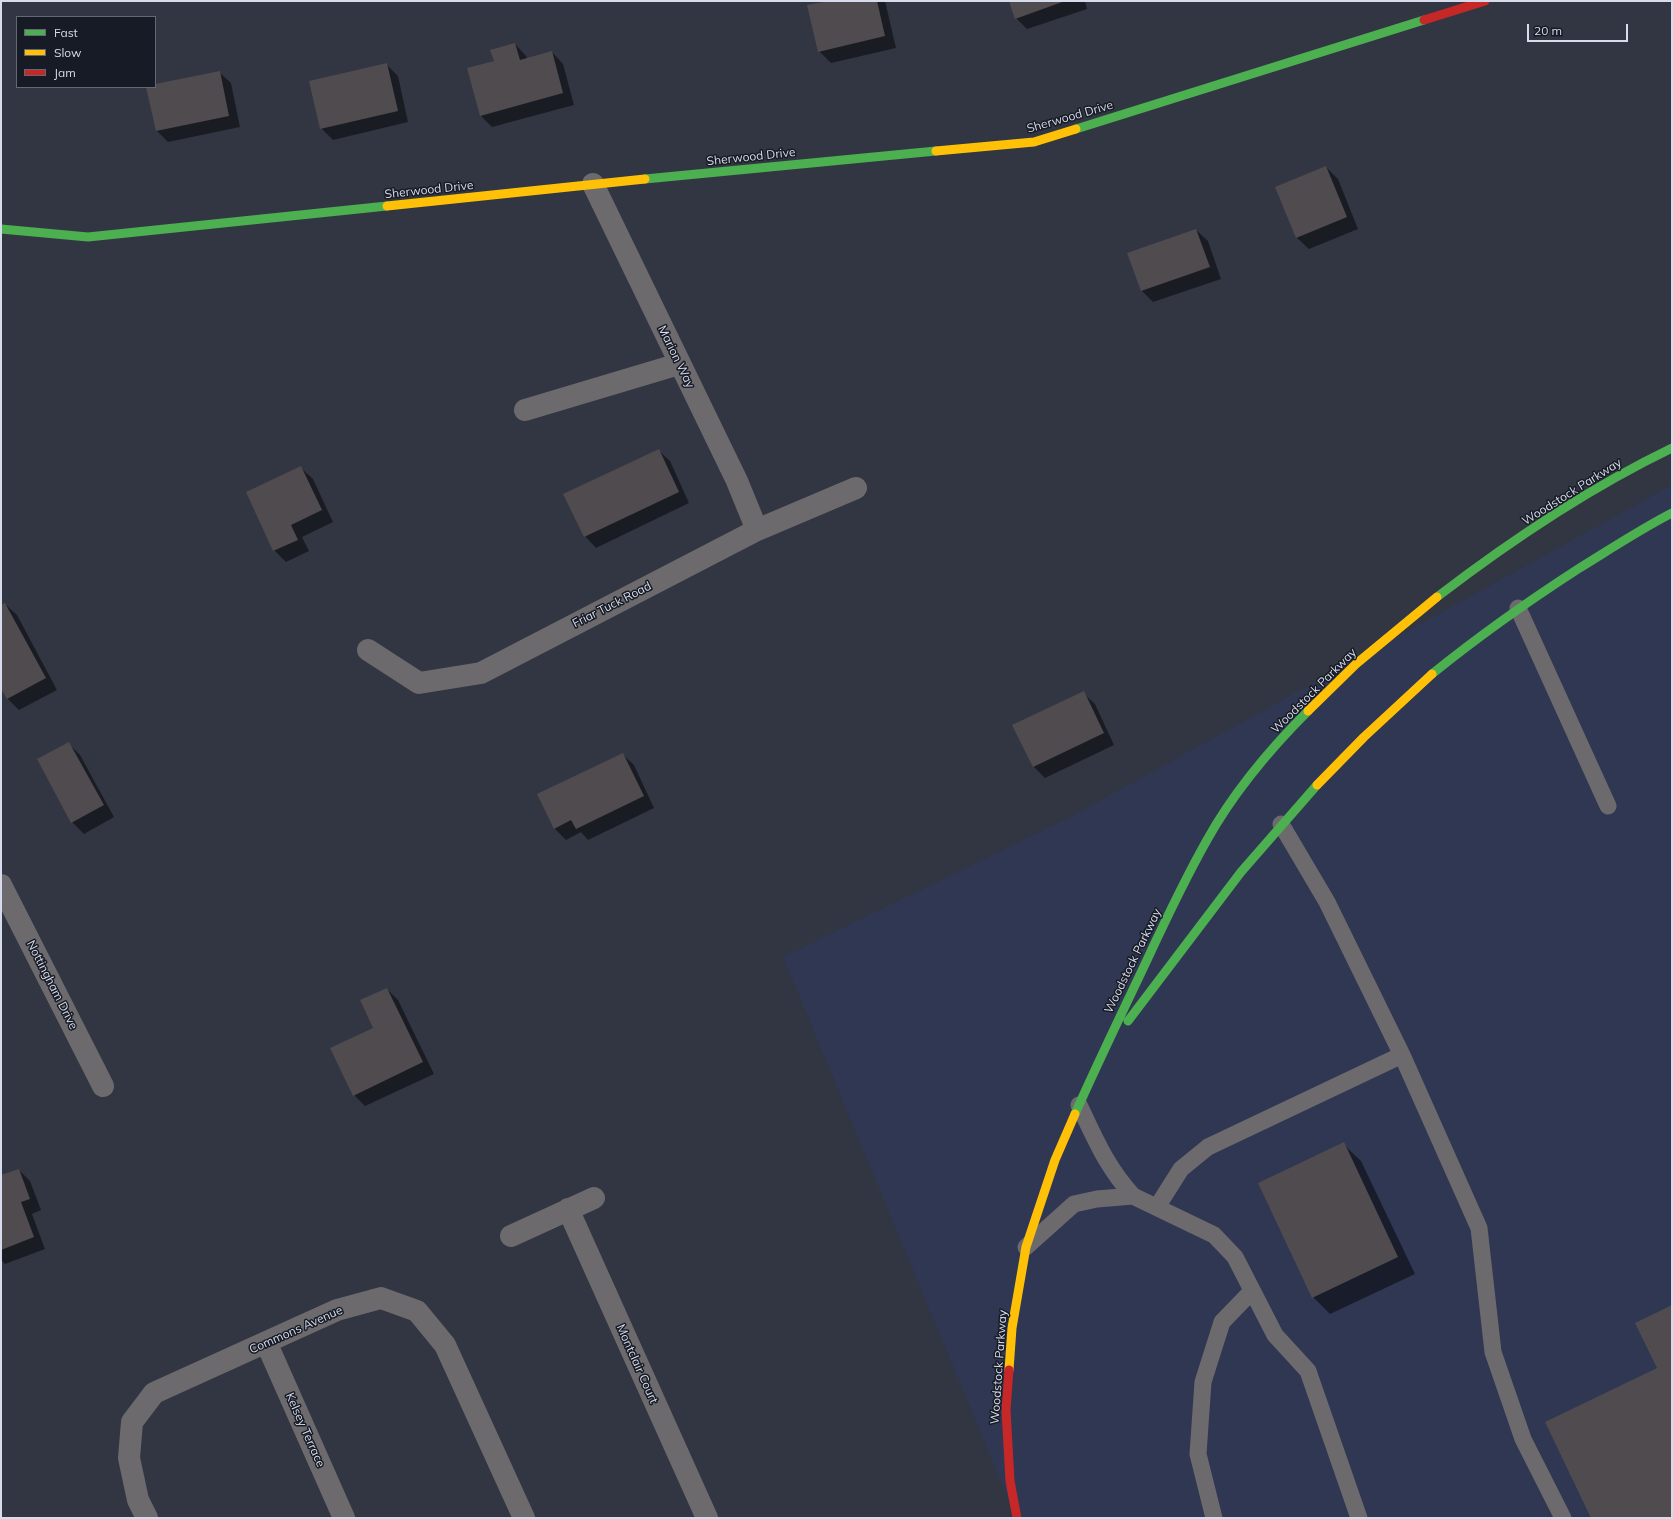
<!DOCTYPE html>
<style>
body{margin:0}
#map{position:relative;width:1673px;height:1519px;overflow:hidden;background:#323642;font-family:Mulish,sans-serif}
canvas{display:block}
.frame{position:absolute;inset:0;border:2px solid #d7dcec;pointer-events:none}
.legend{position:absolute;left:16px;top:16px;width:140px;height:72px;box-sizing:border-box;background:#171b25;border:1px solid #646875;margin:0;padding:5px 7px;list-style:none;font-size:12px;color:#d7dcec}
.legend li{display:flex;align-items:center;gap:8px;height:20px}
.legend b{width:20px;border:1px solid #646875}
.scale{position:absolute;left:1527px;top:24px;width:101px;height:18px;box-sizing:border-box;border:2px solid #d7dcec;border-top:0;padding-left:5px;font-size:12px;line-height:14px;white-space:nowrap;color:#d7dcec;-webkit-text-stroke:3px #171b25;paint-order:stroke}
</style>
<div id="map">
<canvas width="1673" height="1519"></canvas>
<div class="frame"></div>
<ul class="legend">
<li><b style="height:5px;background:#4caf50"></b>Fast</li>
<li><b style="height:5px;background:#ffc107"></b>Slow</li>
<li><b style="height:5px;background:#c62828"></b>Jam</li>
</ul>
<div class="scale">20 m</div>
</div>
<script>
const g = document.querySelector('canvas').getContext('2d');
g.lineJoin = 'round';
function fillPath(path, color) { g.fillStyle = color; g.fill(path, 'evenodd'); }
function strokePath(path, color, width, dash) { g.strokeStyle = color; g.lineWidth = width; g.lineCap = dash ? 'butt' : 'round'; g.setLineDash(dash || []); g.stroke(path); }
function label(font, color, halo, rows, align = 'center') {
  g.font = font + ' Mulish,sans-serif'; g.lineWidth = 3; g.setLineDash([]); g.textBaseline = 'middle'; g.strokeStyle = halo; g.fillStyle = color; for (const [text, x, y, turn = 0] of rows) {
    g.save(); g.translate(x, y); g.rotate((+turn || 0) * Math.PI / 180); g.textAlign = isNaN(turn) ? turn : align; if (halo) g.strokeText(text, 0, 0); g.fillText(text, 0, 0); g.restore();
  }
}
fillPath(new Path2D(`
 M1672,485V1518H1016L783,957L1072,816Z`), '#2f3752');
fillPath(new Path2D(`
 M823,1H885L896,48L831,63L819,51Z
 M1010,1H1085L1087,9L1027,29L1016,18Z
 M515,44L526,56L527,59L552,52L563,64L574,105L492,127L481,116L468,69L495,61Z
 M386,64L398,76L408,122L333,140L321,128Z
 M219,72L231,83L240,127L168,142L157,131L155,85Z
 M1326,167L1338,179L1358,229L1309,249L1297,238L1277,188Z
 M1196,230L1208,241L1221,279L1153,302L1142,291L1129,253Z
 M658,450L670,461L689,503L596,548L585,536Z
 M301,468L313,479L333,522L302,537L309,551L286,562L274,550Z
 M5,604L17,615L57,690L19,710L8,699L1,687V606Z
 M1083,693L1095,704L1114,745L1045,778L1033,766Z
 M68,743L80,755L114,817L84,834L72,822Z
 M622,754L634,765L654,808L588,840L581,832L566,840L554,828Z
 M387,989L398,1000L434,1074L365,1106L354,1095Z
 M1343,1144L1361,1161L1415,1274L1330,1314L1313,1297Z
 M19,1170L30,1181L41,1210L32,1214L45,1249L5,1264L1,1260V1177Z`), '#0007');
fillPath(new Path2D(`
 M822,1H877L885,36L818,52L807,5L823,2Z
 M1009,1H1065L1015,19Z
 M515,43L520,60L552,51L563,93L480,116L467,68L494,61L490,50Z
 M387,63L398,111L320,129L309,81Z
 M220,71L229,116L156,131L146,87H155V84Z
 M1326,166L1347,217L1296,238L1275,187Z
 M1196,229L1210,267L1141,291L1127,253Z
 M659,449L679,492L584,537L563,494Z
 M301,466L322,510L291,525L298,540L273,551L246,492Z
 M5,603L46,678L7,699L1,689V605Z
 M1084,691L1104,733L1033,767L1012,725Z
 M69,742L104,805L71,823L37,759Z
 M623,753L644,796L576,829L571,820L554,829L537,794Z
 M387,988L423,1062L353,1096L330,1048L373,1028L360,1000Z
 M1344,1142L1398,1257L1312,1298L1258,1183Z
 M19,1169L30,1199L21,1202L34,1237L1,1250V1175Z
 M1672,1305V1518H1591L1545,1422L1657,1368L1635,1323Z`), '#504b4f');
strokePath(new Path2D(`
 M1518,608L1608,806
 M1281,824L1327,902L1402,1055L1479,1228L1493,1352L1523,1439L1563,1518
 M1133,1196L1214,1235L1235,1257L1275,1335L1308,1371L1359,1518
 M1157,1207L1181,1169L1208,1147L1402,1055
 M1026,1247L1074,1204L1097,1199L1133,1196C1106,1166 1096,1140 1079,1105
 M1214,1518L1198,1454L1203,1382L1222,1322L1252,1291`), '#6d6a6d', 17);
strokePath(new Path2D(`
 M593,184L737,481L757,530
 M525,410L679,364
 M368,650L419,683L481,673L757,530L856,488
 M1,885L103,1086
 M568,1209L707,1518
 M511,1236L594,1198
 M266,1342L344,1518
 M147,1518L138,1500L129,1458L132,1422L154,1393L337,1310L381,1298L417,1311L445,1345L524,1518`), '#6d6a6d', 22);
strokePath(new Path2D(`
 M1076,129L1424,20
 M645,179L936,151
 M1,229L88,237L387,206
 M1437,597C1510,541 1589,488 1672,448
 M1432,674C1479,636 1527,602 1578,569C1609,550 1639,530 1672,513
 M1128,1021L1241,872L1317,785
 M1075,1114C1098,1062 1123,1011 1147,960C1166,919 1185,879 1207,840C1232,795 1271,748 1308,711`), '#4caf50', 9);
strokePath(new Path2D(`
 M936,151L1034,142L1076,129
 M387,206L645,179
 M1308,711L1356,664L1437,597
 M1317,785L1364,737L1432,674
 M1009,1370L1012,1328L1026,1247L1055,1160L1075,1114`), '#ffc107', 9);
strokePath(new Path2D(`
 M1424,20L1485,1
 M1009,1370L1006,1410L1010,1481L1017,1518`), '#c62828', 9);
label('12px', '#d7dcec', '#171b25', [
 ["Sherwood Drive",1070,117,-16],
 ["Sherwood Drive",751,157,-6],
 ["Sherwood Drive",429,190,-6],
 ["Marion Way",676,357,64],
 ["Woodstock Parkway",1572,492,-32],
 ["Friar Tuck Road",612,605,-27],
 ["Woodstock Parkway",1314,691,-45],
 ["Woodstock Parkway",1133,961,-64],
 ["Nottingham Drive",52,985,63],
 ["Commons Avenue",296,1330,-24],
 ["Montclair Court",637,1364,66],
 ["Woodstock Parkway",999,1367,-86],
 ["Kelsey Terrace",305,1430,66]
]);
</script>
